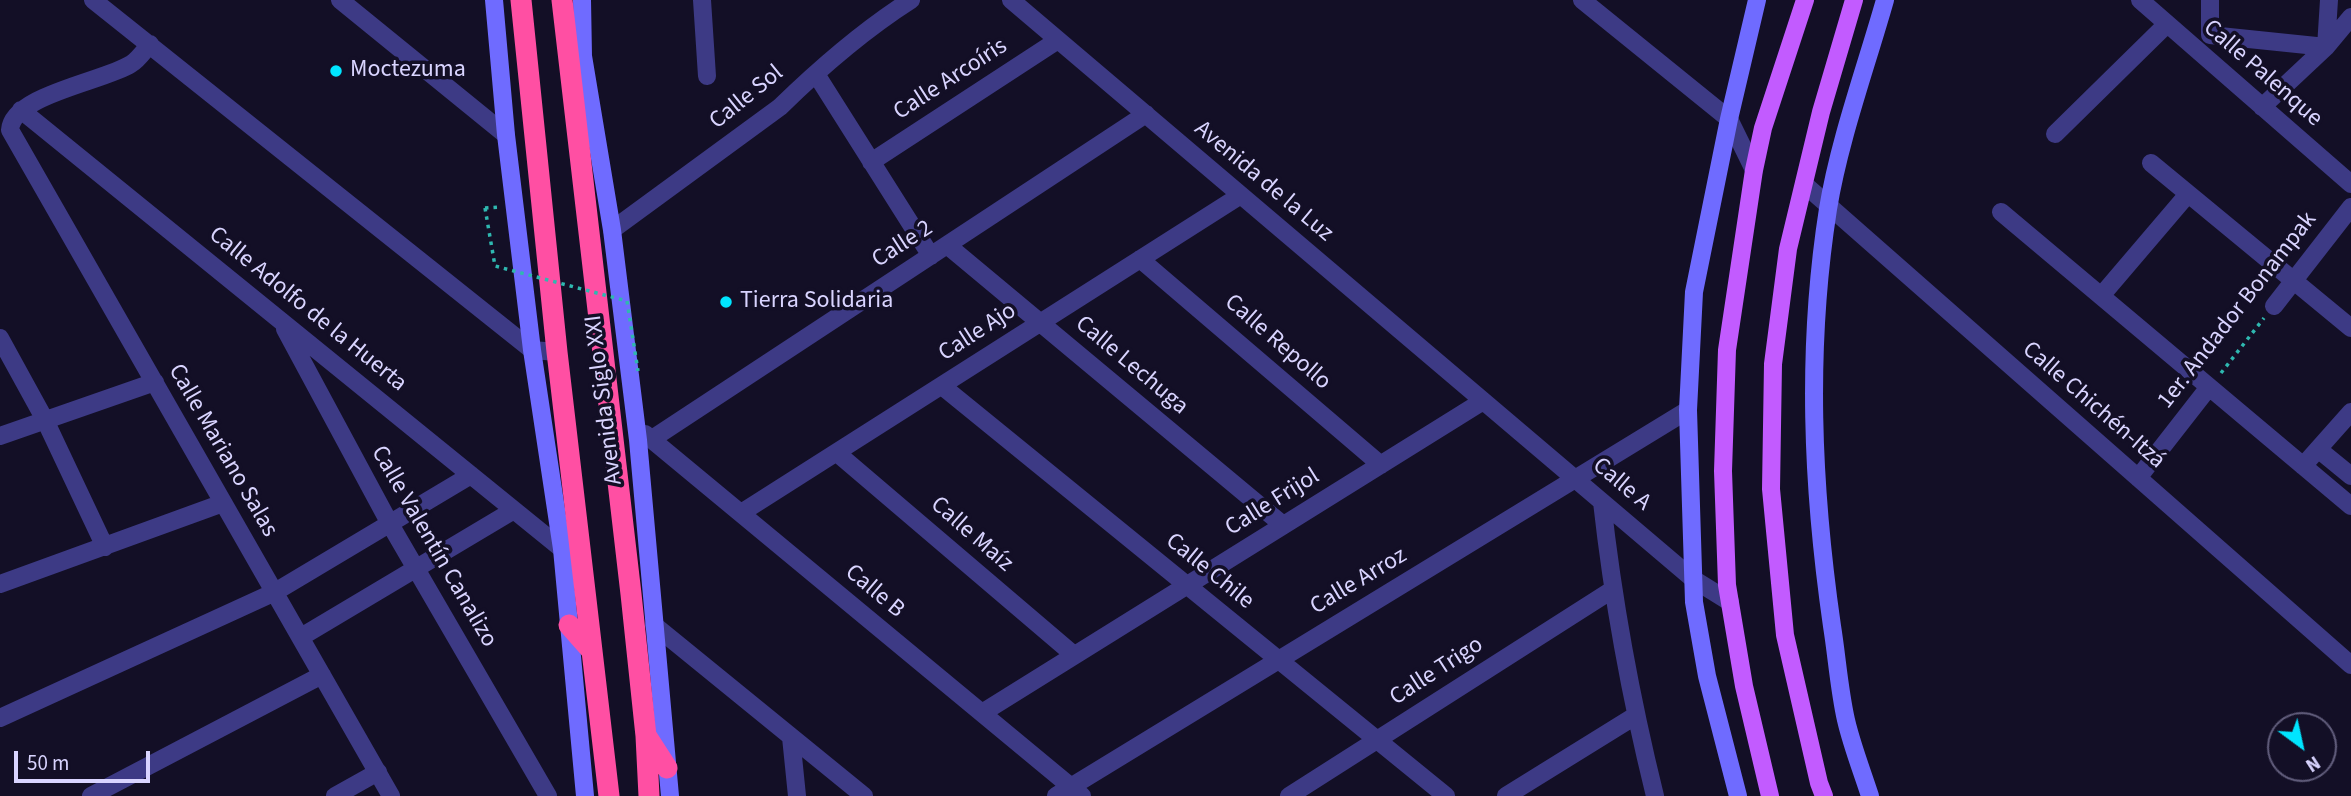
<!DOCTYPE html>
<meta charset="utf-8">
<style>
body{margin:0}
#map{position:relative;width:2351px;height:796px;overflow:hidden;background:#130f26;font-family:"Source Sans 3",sans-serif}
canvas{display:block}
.north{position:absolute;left:2267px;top:712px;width:70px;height:70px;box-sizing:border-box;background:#130f26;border:2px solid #625e7d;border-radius:50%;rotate:147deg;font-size:19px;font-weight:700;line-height:28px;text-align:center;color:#d9d4ff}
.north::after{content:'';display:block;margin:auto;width:24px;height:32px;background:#00e5ff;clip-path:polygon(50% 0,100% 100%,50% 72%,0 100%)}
.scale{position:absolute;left:14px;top:751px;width:136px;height:32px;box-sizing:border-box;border:4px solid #d9d4ff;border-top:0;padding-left:9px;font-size:21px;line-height:24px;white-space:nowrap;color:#d9d4ff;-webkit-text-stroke:5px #130f26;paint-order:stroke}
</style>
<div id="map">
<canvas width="2351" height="796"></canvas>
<div class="north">N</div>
<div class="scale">50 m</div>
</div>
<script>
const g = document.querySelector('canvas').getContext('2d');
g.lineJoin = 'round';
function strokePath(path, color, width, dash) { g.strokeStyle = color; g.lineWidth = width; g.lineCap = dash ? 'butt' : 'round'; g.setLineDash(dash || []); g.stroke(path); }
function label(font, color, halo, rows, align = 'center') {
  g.font = font + ' "Source Sans 3",sans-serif'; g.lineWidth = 7; g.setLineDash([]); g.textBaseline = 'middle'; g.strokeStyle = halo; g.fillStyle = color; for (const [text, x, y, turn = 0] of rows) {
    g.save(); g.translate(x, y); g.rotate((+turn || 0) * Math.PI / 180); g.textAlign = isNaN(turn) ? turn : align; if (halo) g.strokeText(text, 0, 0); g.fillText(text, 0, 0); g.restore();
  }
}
strokePath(new Path2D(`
 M485,208L500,207
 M2221,373L2264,318`), '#2fb8b0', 3.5, [3.5, 5]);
strokePath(new Path2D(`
 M93,0L532,350L557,352
 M340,0L506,135
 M702,0L707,76
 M1011,0L1693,579L1730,602
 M1582,0L1729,119L1754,170
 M2140,0L2351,184
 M2210,0V35L2326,47
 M150,44C144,51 138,60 131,64C105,81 12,95 10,130L391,796
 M2326,47L2329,0
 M816,74L931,256
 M2262,107L2326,47L2351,17
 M21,110L562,549
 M2055,134L2167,24
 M871,162L1058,40
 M2151,163L2351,328
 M1804,184L2351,665
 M2001,212L2351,506
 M612,230L780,107C819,69 864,30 911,0
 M947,245L1283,525
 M1140,259L1381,465
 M2101,296L2188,194
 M2274,306L2351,207
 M285,329L390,524L548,796
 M0,338L45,420L105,547
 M942,386L1446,796
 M645,434L1082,796
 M0,436L155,382
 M652,439L1146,114
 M2318,449L2351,476
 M837,453L1074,655
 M2303,466L2351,412
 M2138,478L2209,387
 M1602,502C1613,601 1631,699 1655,796
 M741,513L1241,195
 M0,584L223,503
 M654,625L864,796
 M301,637L514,510
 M982,713L1483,401
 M0,718L275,592L471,475
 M791,737L797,796
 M91,796L322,675
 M335,796L378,772
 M1056,796L1688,410
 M1289,796L1612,590
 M1506,796L1635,716`), '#3d3a85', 18);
strokePath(new Path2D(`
 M494,0L506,135L532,350L562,549L585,796
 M582,0L583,56L612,230L638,440L670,796
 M1738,796L1707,676L1694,602L1688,410L1694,292L1729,119L1757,0
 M1870,796C1862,771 1852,746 1846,720C1839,689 1837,657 1832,626C1812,487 1806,349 1828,209C1839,141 1866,67 1885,0`), '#6f6bff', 18);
strokePath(new Path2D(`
 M1770,796L1744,686L1727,585L1723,471L1727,350L1754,170L1763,128L1805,0
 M1824,796L1819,783L1785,635L1771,489L1773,364L1788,249L1821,112L1854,0`), '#c25bff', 18);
strokePath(new Path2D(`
 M521,0L557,352L609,796
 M562,0L631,594L646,736L649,796
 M569,625L592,651
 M647,737L667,768`), '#ff4fa3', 21);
strokePath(new Path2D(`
 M485,208L495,266L627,301L638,371`), '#2fb8b0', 3.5, [3.5, 5]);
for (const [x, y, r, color] of [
 [336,71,7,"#00e5ff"],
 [726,302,7,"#00e5ff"]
]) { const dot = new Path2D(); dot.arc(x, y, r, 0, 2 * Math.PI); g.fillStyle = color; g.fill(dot); strokePath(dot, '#130f26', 2.5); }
label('24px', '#d9d4ff', '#130f26', [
 ["Moctezuma",350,71],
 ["Tierra Solidaria",740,302]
], 'left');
label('24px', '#d9d4ff', '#130f26', [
 ["Calle Palenque",2262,74,41],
 ["Calle Arcoíris",951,80,-33],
 ["Calle Sol",747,98,-39],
 ["Avenida de la Luz",1263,182,40],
 ["Calle 2",903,245,-33],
 ["Calle Adolfo de la Huerta",307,310,39],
 ["1er. Andador Bonampak",2238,311,-52],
 ["Calle Ajo",978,333,-33],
 ["Calle Repollo",1277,343,41],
 ["Calle Lechuga",1131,366,40],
 ["Avenida Siglo XXI",605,400,-97],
 ["Calle Chichén-Itzá",2093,406,41],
 ["Calle Mariano Salas",222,451,60],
 ["Calle A",1621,485,40],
 ["Calle Frijol",1273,503,-32],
 ["Calle Maíz",971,535,41],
 ["Calle Valentín Canalizo",433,547,60],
 ["Calle Chile",1209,572,39],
 ["Calle Arroz",1359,582,-31],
 ["Calle B",874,592,40],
 ["Calle Trigo",1437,672,-33]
]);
</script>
